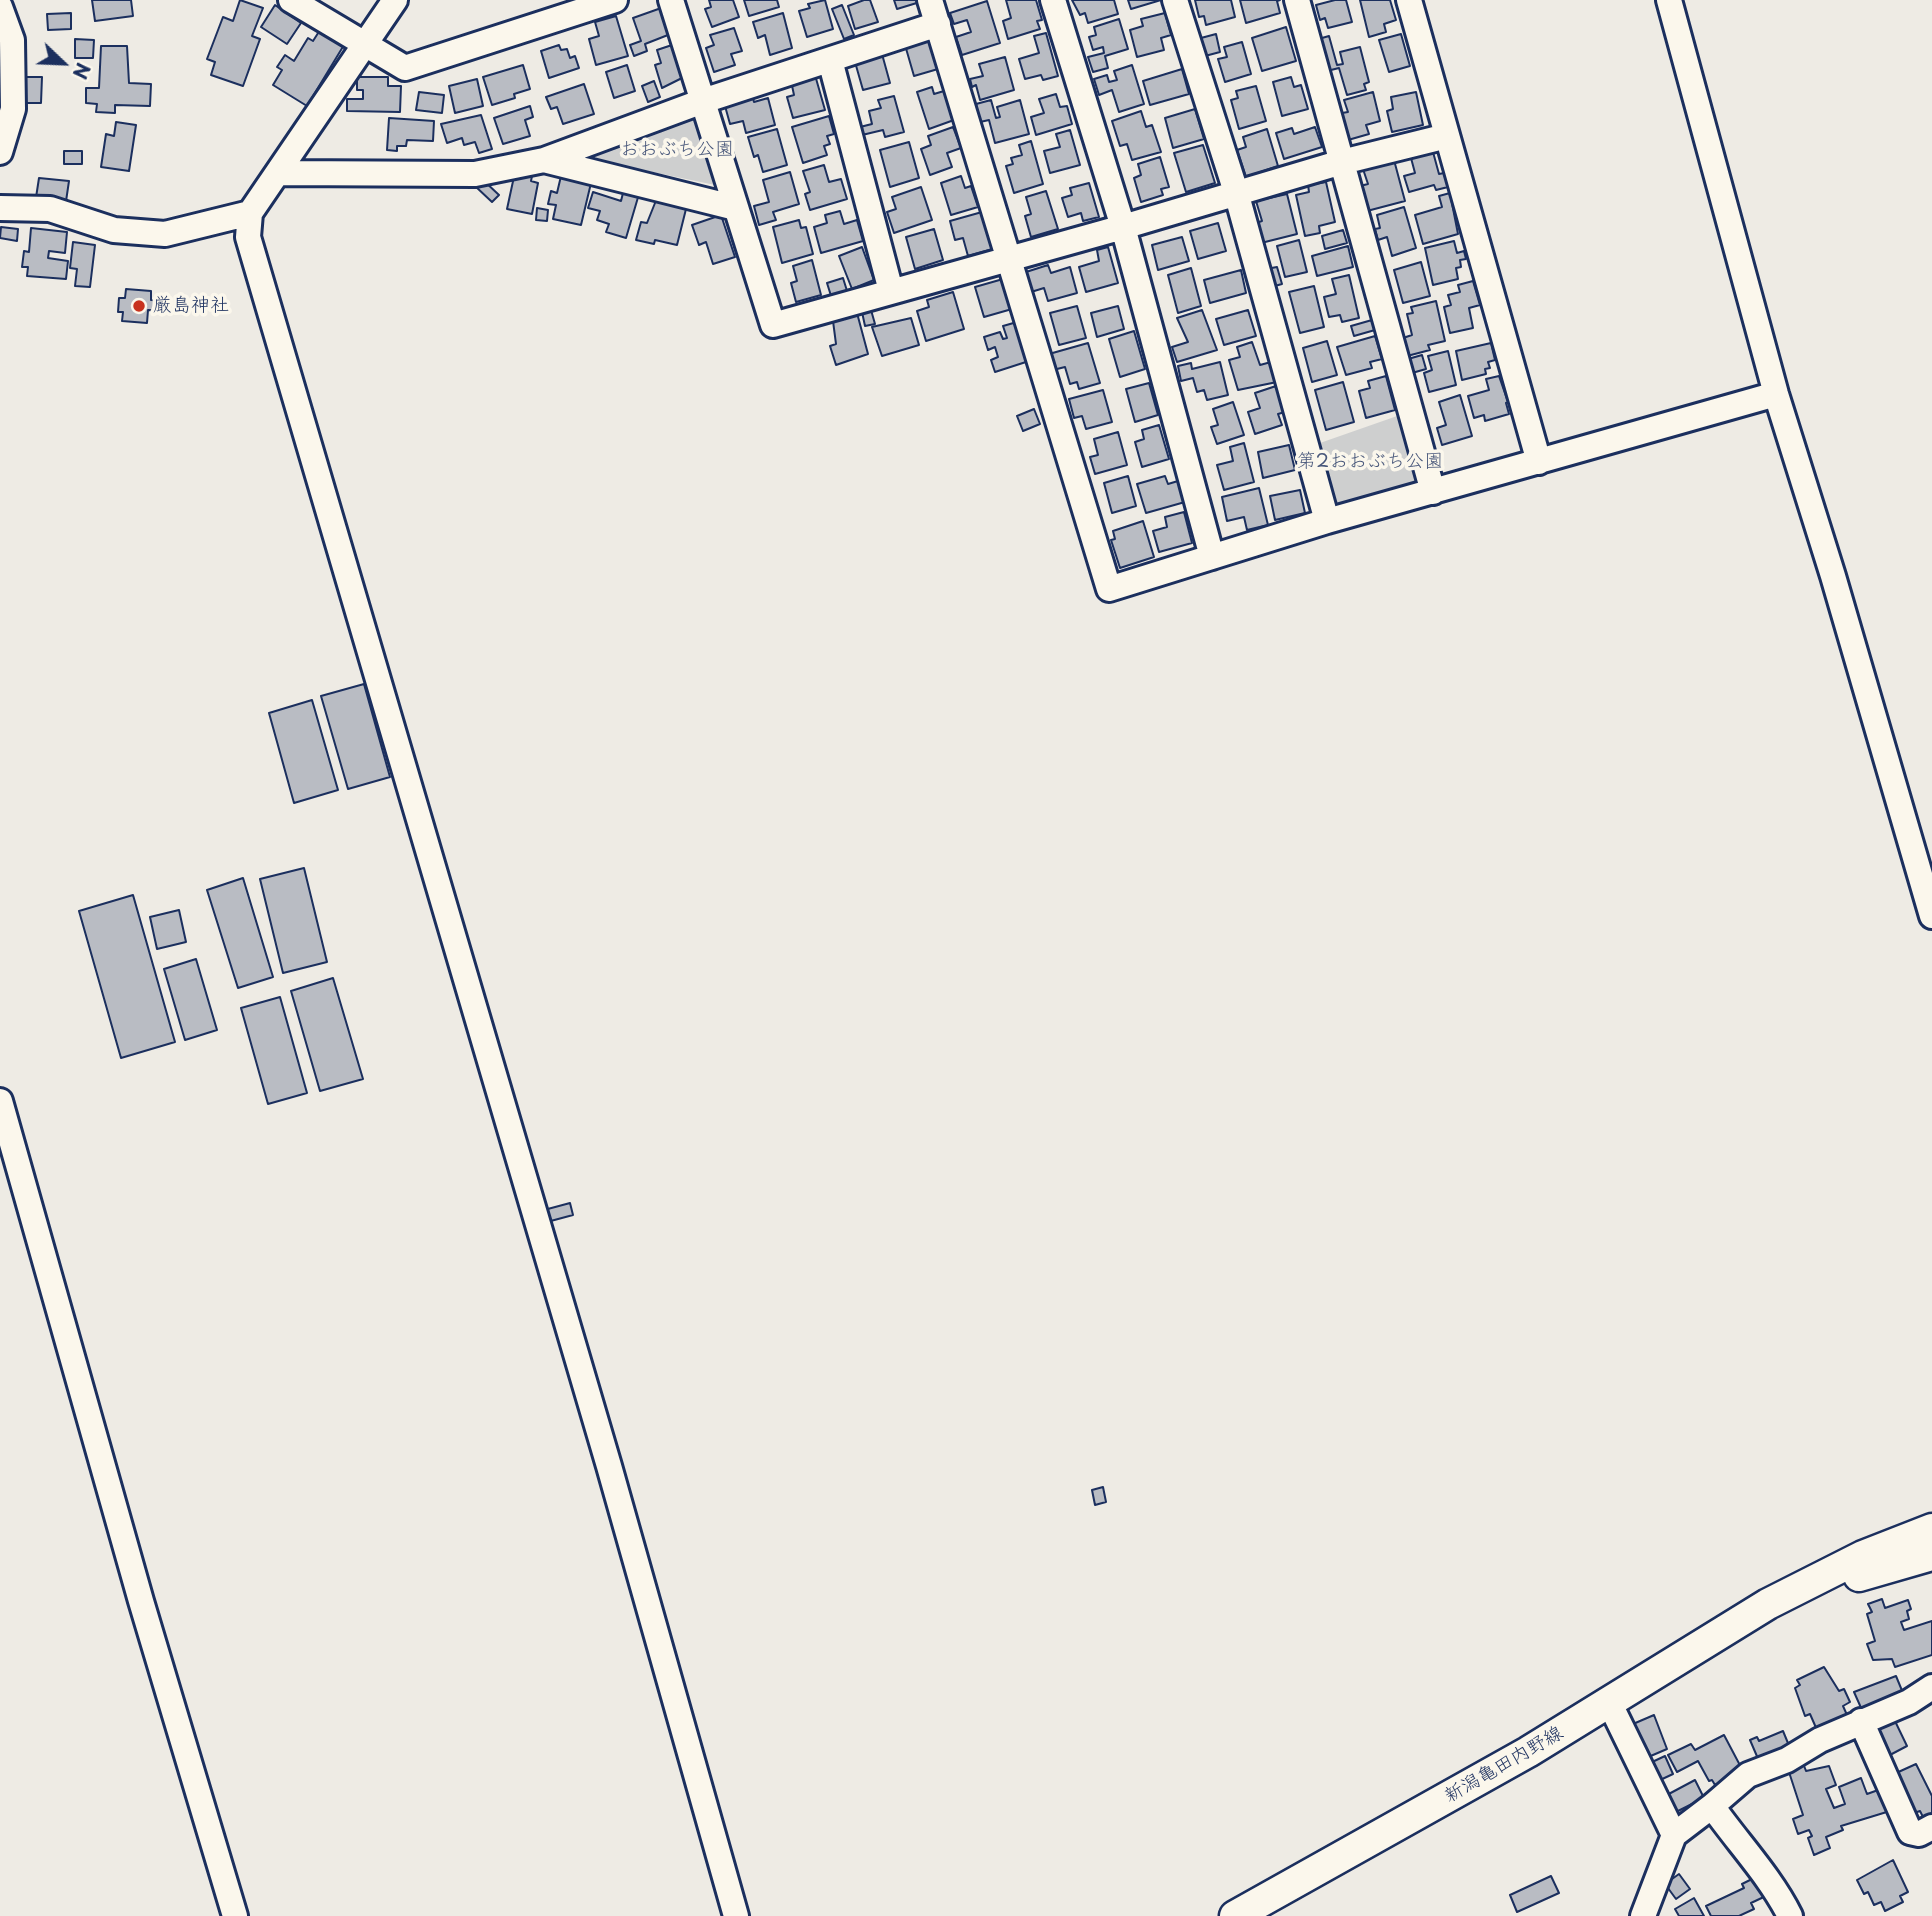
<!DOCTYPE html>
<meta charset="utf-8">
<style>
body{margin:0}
#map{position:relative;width:1932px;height:1916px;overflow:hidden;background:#eeebe4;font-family:"Playpen Sans",sans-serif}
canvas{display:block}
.north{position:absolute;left:28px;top:28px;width:70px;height:70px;-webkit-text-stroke:5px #fbf7ec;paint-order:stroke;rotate:113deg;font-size:19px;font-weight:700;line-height:28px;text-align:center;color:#1b2f5e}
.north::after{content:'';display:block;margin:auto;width:24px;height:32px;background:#1b2f5e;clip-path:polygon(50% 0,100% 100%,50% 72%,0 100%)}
</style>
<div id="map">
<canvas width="1932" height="1916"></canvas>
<div class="north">N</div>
</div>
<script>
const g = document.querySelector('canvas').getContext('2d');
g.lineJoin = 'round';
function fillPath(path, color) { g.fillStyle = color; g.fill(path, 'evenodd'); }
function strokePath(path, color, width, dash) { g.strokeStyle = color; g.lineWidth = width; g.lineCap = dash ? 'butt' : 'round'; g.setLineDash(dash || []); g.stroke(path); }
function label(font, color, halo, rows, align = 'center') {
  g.font = font + ' "Playpen Sans","Klee One",sans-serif'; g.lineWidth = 7; g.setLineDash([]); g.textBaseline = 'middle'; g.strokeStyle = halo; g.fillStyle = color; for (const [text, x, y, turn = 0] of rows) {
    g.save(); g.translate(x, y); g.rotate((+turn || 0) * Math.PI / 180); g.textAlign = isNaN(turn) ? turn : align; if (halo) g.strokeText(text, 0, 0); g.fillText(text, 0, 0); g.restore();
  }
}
fillPath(new Path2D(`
 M695,113L715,185L576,156Z
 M1400,415L1418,476L1416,484L1344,505L1336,502L1320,443Z`), '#cecfcf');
const building = new Path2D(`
 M92,0H131L133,16L95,21Z
 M240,0L263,8L252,36L260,39L243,86L211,75L215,62L207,59L223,17L233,21Z
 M709,0H733L739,17L712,27L705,9L711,7Z
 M744,0H777L779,7L749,16Z
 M825,0L833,29L807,37L799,11L810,8L808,4Z
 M864,0H870L878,22L855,29L848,6Z
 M894,0H919L920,2L897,9Z
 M1006,0H1036L1042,20L1037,21L1040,29L1008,39L1003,21L1011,18Z
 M1072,0H1114L1118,14L1088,23L1085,13L1080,15Z
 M1128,0H1161L1131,9Z
 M1195,0H1231L1235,17L1206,25L1204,16L1199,17Z
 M1240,0H1280L1277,1L1280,13L1246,23Z
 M1335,0H1346L1352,22L1328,28L1325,18L1320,20L1316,5Z
 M1360,0H1390L1396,20L1384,24L1386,32L1369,37Z
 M987,1L1000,43L962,55L956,37L971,32L967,20L954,24L950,13Z
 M275,5L301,23L287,44L261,27Z
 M842,5L854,35L844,39L832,9Z
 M664,7L673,33L645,44L647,51L634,56L630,45L641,41L633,18Z
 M71,13V29L48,30L47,14Z
 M783,13L792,48L770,55L765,35L758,38L753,22Z
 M1165,13L1171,35L1161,38L1164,50L1137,57L1130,30L1143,26L1141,19Z
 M616,16L628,56L596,65L589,39L599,36L595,22Z
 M1119,19L1128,49L1105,56L1108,68L1093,72L1088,57L1104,53L1103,47L1093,50L1089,37L1096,35L1094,27Z
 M1286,27L1296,61L1262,71L1252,38Z
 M734,28L742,51L731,54L735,65L714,72L706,48L714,45L710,35Z
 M320,30L344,45L307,106L273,85L282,70L277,67L285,55L294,61L308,38L313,41Z
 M1046,33L1058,76L1043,80L1041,75L1025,79L1019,59L1039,53L1034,36Z
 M1216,34L1220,52L1205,56L1201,38Z
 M1401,34L1410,66L1389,72L1379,40Z
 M1329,36L1337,65L1343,64L1340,52L1360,47L1369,82L1364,84L1366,90L1347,95L1339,68L1323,72L1315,40Z
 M929,38L938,69L914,76L905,45Z
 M75,39L94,40L93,58H75Z
 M1242,42L1251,74L1225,82L1218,59L1227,57L1224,47Z
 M675,44L686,76L662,88L655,65L661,63L657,50Z
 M559,45L561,50L567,49L570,58L575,56L579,68L549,78L541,51Z
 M101,46H127L129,83L151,84L150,106L115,105V113L96,112L97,104L86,103V88H99Z
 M882,54L890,83L863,90L855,62Z
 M1005,57L1014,90L980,100L976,85L972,87L970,79L983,76L979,64Z
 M523,65L530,89L514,94L515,98L492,105L483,77Z
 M627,65L635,91L614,98L606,72Z
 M1132,65L1144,104L1119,112L1112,90L1099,95L1094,79L1107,75L1109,82L1117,80L1114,71Z
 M1182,69L1189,94L1150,105L1143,81Z
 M815,75L825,110L793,118L787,97L794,95L791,81Z
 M21,77H42L41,103H21Z
 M357,77H388V86H401L400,112L347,111V99H363V90H357Z
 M1291,77L1294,87L1301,85L1308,109L1282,116L1273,82Z
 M477,79L483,106L455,113L449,86Z
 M654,81L660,97L648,102L642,86Z
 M584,84L594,114L563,124L557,107L551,109L546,97Z
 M1256,86L1266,121L1239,129L1231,100L1238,98L1236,91Z
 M932,87L934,94L944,91L954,120L929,129L917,92Z
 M751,91L754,102L768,98L775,125L746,133L743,121L730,124L725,106Z
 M419,92L444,95L442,113L416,110Z
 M1373,92L1380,121L1366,125L1369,134L1348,140L1342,113L1348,112L1344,100Z
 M1416,92L1423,125L1392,132L1387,111L1393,109L1391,97Z
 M1056,94L1060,107L1067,106L1072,124L1036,135L1031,117L1044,113L1039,99Z
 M894,96L904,132L885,137L883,130L862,135L860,127L872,124L869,111L881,108L878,100Z
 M991,100L996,118L1000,117L997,107L1020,100L1029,134L995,143L989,120L980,122L976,104Z
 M530,106L533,117L525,120L530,136L503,144L494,118Z
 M1195,109L1204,139L1173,148L1165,118Z
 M1141,111L1146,127L1152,125L1161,152L1132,160L1127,144L1120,146L1112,121Z
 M481,115L492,149L479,153L475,142L464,145L462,138L447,143L441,124Z
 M829,116L834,134L827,136L830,144L824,146L827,155L803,163L792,127Z
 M389,118L434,121L433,141L407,140L406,146H397V151L387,150Z
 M116,122L136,125L129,171L101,167L106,134L114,136Z
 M953,127L961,148L947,153L952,167L930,175L921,149L931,145L928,136Z
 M1315,127L1322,147L1284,159L1276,133L1292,128L1294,134Z
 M777,129L787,165L763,172L758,155L754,157L748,137Z
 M1267,129L1278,166L1246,177L1237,150L1246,147L1243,137Z
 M1070,130L1080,165L1050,173L1044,151L1060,147L1056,134Z
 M1031,141L1043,184L1014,193L1006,166L1013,164L1011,158L1022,155L1019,145Z
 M909,142L919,178L890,187L880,150Z
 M1203,145L1215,183L1186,192L1174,153Z
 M64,151H82V164H64Z
 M1433,152L1439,174L1444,173L1448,187L1436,190L1434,185L1409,192L1404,176L1415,173L1411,158Z
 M1160,157L1169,187L1161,189L1163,195L1141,202L1134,178L1141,175L1138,164Z
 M1394,160L1405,201L1367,211L1360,186L1368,184L1363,169Z
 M824,165L829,182L841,179L847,199L810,210L805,194L810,192L803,171Z
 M515,172L532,176L531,181L538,183L532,214L507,209Z
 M790,172L799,204L773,212L776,220L759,225L754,206L769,202L763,180Z
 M561,176L591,183L581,225L553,219L556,205L548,204L551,191L557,193Z
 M961,176L965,188L971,186L978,207L951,215L941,183Z
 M39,178L69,181L65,208L35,204Z
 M482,179L499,195L492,202L475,186Z
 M1326,182L1335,222L1319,226L1320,233L1305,236L1296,195L1309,192L1308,185Z
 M1089,183L1099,217L1083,221L1081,213L1068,217L1062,198L1072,195L1070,188Z
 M921,187L932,220L894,233L887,212L896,209L892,197Z
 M624,189L639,194L626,238L606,232L609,224L597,220L600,211L588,208L593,192L621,201Z
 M1046,191L1058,229L1031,237L1025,216L1031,214L1026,197Z
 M1450,193L1458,234L1423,244L1415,215L1442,207L1439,196Z
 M1287,194L1297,234L1261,243L1256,223L1262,221L1256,201Z
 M657,198L687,205L677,245L655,240L654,244L636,240L641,222L647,223Z
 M1404,207L1416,248L1392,256L1387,237L1378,240L1375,229L1380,228L1377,215Z
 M537,208L548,210L547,221L536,220Z
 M840,211L844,224L857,220L863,241L821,253L814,227L827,223L825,215Z
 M982,212L993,249L968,256L963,238L955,240L950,221Z
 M721,215L735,257L713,264L706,242L699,245L692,225Z
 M799,220L801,228L806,227L813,254L782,263L773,227Z
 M1218,223L1226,251L1198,259L1190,231Z
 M1,227L18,229L17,241L0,238Z
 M31,228L67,232L65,253L49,251L48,258L68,261L66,279L27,276L28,267H22L24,251L29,252Z
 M934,229L943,260L915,269L906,237Z
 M1343,230L1347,243L1325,249L1322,236Z
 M1182,237L1189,261L1158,270L1152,245Z
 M1299,240L1307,272L1285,277L1277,246Z
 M1454,241L1457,253L1464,251L1466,259L1460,260L1461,267L1456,268L1458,279L1433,285L1425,248Z
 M73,242L95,245L90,287L75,286L77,269L70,268Z
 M1348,246L1353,267L1317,276L1312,256Z
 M862,247L874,280L852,289L839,256Z
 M1108,247L1118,283L1086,292L1079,267L1099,261L1097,250Z
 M812,260L821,295L796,302L791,283L797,281L793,266Z
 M1421,262L1430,296L1403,303L1394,270Z
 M1048,265L1051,273L1070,267L1077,293L1048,301L1044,288L1031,292L1026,272Z
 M1277,267L1282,284L1271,287L1266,269Z
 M1191,268L1201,306L1178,313L1168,275Z
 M1241,270L1246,293L1210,303L1204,280Z
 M1349,275L1359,318L1342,322L1340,315L1329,317L1324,297L1336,294L1332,279Z
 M843,278L848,294L832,299L827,283Z
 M1003,279L1012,309L984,317L975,287Z
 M1473,281L1480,305L1469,308L1473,328L1450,333L1444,307L1451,305L1448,295L1460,292L1458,285Z
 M1314,286L1324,327L1300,333L1289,292Z
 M126,289L151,291V300L165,301L164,311L148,310L147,323L122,321L123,312H118L119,298H125Z
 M953,292L964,329L926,341L917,311L929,307L927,300Z
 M1436,301L1445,341L1428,345L1430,350L1407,356L1403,338L1412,335L1407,314L1413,313L1411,307Z
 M1077,306L1086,338L1059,345L1050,313Z
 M1118,306L1124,329L1097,337L1091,313Z
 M871,310L875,324L865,326L862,312Z
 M1202,310L1217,350L1177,362L1172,347L1188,342L1177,318Z
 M1248,310L1256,336L1224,345L1216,319Z
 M857,313L868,354L836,365L830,346L836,344L833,321Z
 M911,318L919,345L882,356L872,327Z
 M1372,320L1375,330L1354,336L1351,326Z
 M1017,322L1029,361L995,372L991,360L998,357L995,347L988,350L984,337L1000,332L1003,339L1007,338L1003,326Z
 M1134,331L1145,369L1120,377L1109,339Z
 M1375,336L1382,359L1370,362L1372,368L1346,375L1337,347Z
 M1327,341L1337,375L1312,382L1303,348Z
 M1252,342L1260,365L1271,362L1277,382L1238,390L1229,360L1240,357L1237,347Z
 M1088,343L1100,383L1079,389L1077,382L1070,384L1065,367L1053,370L1049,354Z
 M1491,343L1495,360L1488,362L1490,368L1485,369L1486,374L1462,380L1456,351Z
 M1448,351L1456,385L1429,392L1424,373L1432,370L1428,356Z
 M1422,355L1426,369L1412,373L1408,359Z
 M1220,362L1228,395L1207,400L1204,390L1197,392L1193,378L1181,381L1178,366L1191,363L1192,369Z
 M1386,376L1395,410L1366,418L1359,391L1370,388L1368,381Z
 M1499,376L1508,402L1506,403L1509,414L1485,421L1484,415L1474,418L1468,396L1489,390L1486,379Z
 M1343,382L1354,422L1326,430L1315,390Z
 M1149,383L1158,415L1135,422L1126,389Z
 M1276,386L1285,412L1278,414L1282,425L1255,434L1248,412L1260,408L1255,393Z
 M1103,390L1112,422L1086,429L1082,416L1074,418L1069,399Z
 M1460,395L1472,436L1442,445L1437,428L1446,425L1439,402Z
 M1233,402L1244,435L1217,444L1211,427L1218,425L1213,409Z
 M1034,409L1040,424L1023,431L1017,416Z
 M1159,425L1169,459L1142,467L1135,442L1144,439L1142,430Z
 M1118,432L1127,465L1095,474L1090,457L1098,455L1094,439Z
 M1244,443L1254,482L1224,490L1217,465L1233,461L1230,447Z
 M1289,445L1295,470L1263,478L1258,452Z
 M1128,476L1136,506L1112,513L1104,483Z
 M1165,476L1168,484L1178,481L1185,502L1146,513L1137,484Z
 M1259,488L1268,525L1247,530L1244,517L1227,521L1222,497Z
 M1300,490L1305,513L1275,520L1270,496Z
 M1184,512L1192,543L1159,552L1153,531L1167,527L1165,517Z
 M1143,521L1154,557L1120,568L1111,540L1115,539L1113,531Z
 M364,684L390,777L348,789L321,696Z
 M312,700L338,790L294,803L269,713Z
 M304,868L327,962L283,973L260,879Z
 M243,878L273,977L238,988L207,890Z
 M133,895L175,1042L121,1058L79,911Z
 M179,910L186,942L157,949L150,917Z
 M196,959L217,1030L185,1040L164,969Z
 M333,978L363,1079L320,1091L291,991Z
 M280,997L307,1093L268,1104L241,1008Z
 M570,1203L573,1215L547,1222L544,1210Z
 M1103,1487L1106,1502L1095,1505L1092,1490Z
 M1882,1599L1885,1608L1908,1600L1911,1609L1907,1611L1909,1619L1901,1622L1904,1630L1932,1621V1655L1895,1667L1892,1659L1873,1660L1867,1644L1875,1641L1867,1614L1872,1612L1868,1604Z
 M1824,1667L1839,1691L1844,1689L1850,1702L1843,1706L1847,1715L1817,1730L1810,1714L1805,1716L1795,1688L1800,1685L1797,1680Z
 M1896,1676L1903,1693L1862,1710L1854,1692Z
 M1654,1715L1667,1749L1646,1758L1633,1724Z
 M1894,1719L1907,1746L1888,1756L1875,1727Z
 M1783,1731L1790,1748L1759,1761L1750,1740L1757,1737L1759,1741Z
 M1724,1735L1743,1771L1715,1785L1712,1780L1709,1781L1698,1761L1677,1772L1668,1755L1691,1744L1695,1750Z
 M1665,1756L1673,1774L1658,1781L1650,1763Z
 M1803,1763L1806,1771L1829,1766L1836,1785L1826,1789L1834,1808L1845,1804L1839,1787L1861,1778L1867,1794L1881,1789L1890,1811L1841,1826L1843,1830L1826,1837L1830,1848L1814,1855L1808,1838L1812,1836L1809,1830L1798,1834L1793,1819L1803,1815L1788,1769Z
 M1916,1764L1932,1796V1813L1923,1817L1920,1811L1914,1813L1894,1774Z
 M1695,1780L1704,1798L1674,1813L1665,1796Z
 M1893,1860L1908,1892L1900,1896L1903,1902L1885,1911L1881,1902L1874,1905L1868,1892L1864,1894L1857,1880Z
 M1679,1874L1690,1889L1676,1899L1665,1884Z
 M1551,1876L1559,1893L1517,1912L1510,1895Z
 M1758,1876L1768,1895L1751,1903L1754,1909L1739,1916H1711L1706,1906L1744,1888L1742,1884Z
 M1694,1898L1704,1916H1679L1675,1909Z`);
fillPath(building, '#b9bcc3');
strokePath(building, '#1b2f5e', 2);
const minor = new Path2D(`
 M291,0L405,68L615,0
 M671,0L773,325L1123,227L1342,162L1447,136
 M930,0L1109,589L1327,521L1776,394
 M1053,0L1123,227L1212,557
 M1175,0L1236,192L1327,521
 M1297,0L1433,492
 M1409,0L1539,462
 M1669,0L1776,394L1833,576L1932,916
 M0,7L12,40L13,109L0,152
 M830,60L891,291
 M544,160L736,208
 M280,173L475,174L544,160L703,101L938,24
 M0,208L50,209L114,230L165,234L250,213L395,0
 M250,213L248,237L609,1466L736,1916
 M0,1101L141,1601L235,1916
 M1610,1704L1674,1835L1712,1806C1738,1843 1770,1876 1790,1916
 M1861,1721L1910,1832L1919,1834L1932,1827
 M1712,1806L1748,1775L1787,1760L1820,1740L1909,1702L1932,1687
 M1643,1916L1674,1835`);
const major = new Path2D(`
 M1859,1576L1932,1555
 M1235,1916L1528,1752L1768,1604L1863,1556L1932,1529`);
strokePath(minor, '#1b2f5e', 30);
strokePath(major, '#1b2f5e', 35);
strokePath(minor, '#fbf7ec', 24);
strokePath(major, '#fbf7ec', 30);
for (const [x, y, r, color] of [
 [139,306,7,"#c8321e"]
]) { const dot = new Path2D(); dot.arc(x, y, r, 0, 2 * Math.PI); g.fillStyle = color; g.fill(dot); strokePath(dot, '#fbf7ec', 2.5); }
label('19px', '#48577a', '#fbf7ec', [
 ["おおぶち公園",677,150],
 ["第2おおぶち公園",1370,462]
]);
label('19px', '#1b2f5e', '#fbf7ec', [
 ["厳島神社",153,306]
], 'left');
label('19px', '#1b2f5e', '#fbf7ec', [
 ["新潟亀田内野線",1504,1765,-30]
]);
</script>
